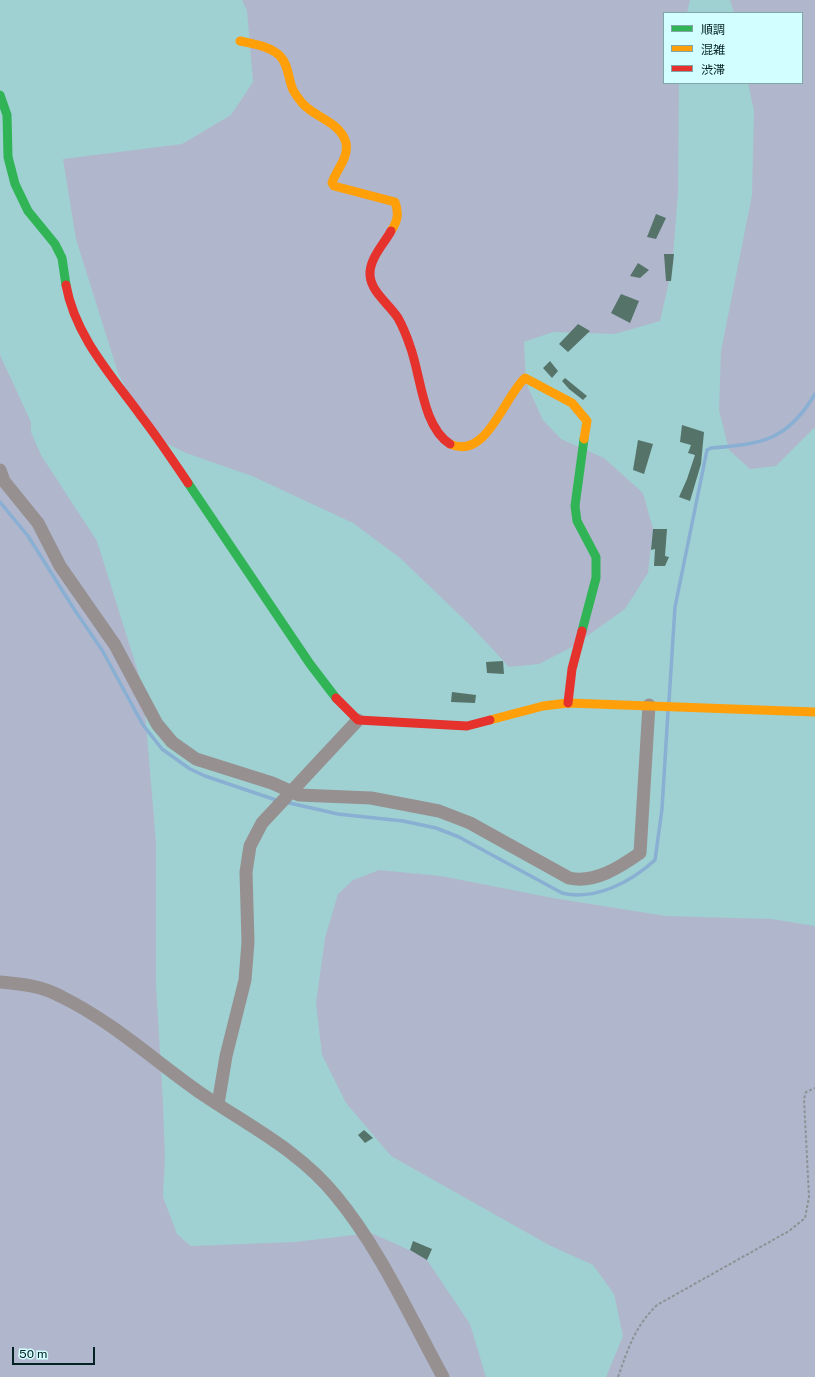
<!DOCTYPE html>
<meta charset="utf-8">
<style>
body{margin:0}
#map{position:relative;width:815px;height:1377px;overflow:hidden;background:#9fd1d2;font-family:"Public Sans","Noto Sans JP",sans-serif}
canvas{display:block}
.legend{position:absolute;left:663px;top:12px;width:140px;height:72px;box-sizing:border-box;background:#d2feff;border:1px solid #80a6a7;margin:0;padding:5px 7px;list-style:none;font-size:12px;color:#042223}
.legend li{display:flex;align-items:center;gap:8px;height:20px}
.legend b{width:20px;border:1px solid #80a6a7}
.scale{position:absolute;left:12px;top:1347px;width:83px;height:18px;box-sizing:border-box;border:2px solid #042223;border-top:0;padding-left:5px;font-size:12px;line-height:14px;white-space:nowrap;color:#042223;-webkit-text-stroke:3px #d2feff;paint-order:stroke}
</style>
<div id="map">
<canvas width="815" height="1377"></canvas>
<ul class="legend">
<li><b style="height:5px;background:#30b455"></b>順調</li>
<li><b style="height:5px;background:#ff9f0a"></b>混雑</li>
<li><b style="height:5px;background:#e5322d"></b>渋滞</li>
</ul>
<div class="scale">50 m</div>
</div>
<script>
const g = document.querySelector('canvas').getContext('2d');
g.lineJoin = 'round';
function fillPath(path, color) { g.fillStyle = color; g.fill(path, 'evenodd'); }
function strokePath(path, color, width, dash) { g.strokeStyle = color; g.lineWidth = width; g.lineCap = dash ? 'butt' : 'round'; g.setLineDash(dash || []); g.stroke(path); }
fillPath(new Path2D(`
 M242,0H690L687,13H664V83H679L678,193L672,269L660,321L615,334L553,332L524,342L526,383L543,420L561,439L604,458L643,493L653,529L648,573L625,609L572,647L539,664L509,667L471,626L400,558L353,523L252,476L186,453L152,436L118,373L76,239L63,159L182,144L231,115L253,82L247,11Z
 M730,0H815V427L776,466L750,469L729,450L719,410L721,351L752,195L754,111L748,83H802V13H734Z
 M0,355L31,422V432L41,455L97,541L143,688L156,842V985L163,1102L165,1157L163,1197L177,1234L191,1246L294,1242L371,1233L425,1257L470,1324L486,1377H0Z
 M379,870L441,876L553,898L666,916L772,919L815,926V1377H606L623,1336L614,1294L593,1265L549,1245L391,1156L346,1103L322,1055L316,1003L325,938L338,894L353,880Z`), '#b0b7cc');
strokePath(new Path2D(`
 M0,502L28,536L74,609L102,650L143,725L162,749L190,769L205,776L279,801
 M669,701L675,607L707,450L711,448C762,444 787,441 815,394
 M285,802L338,814L403,821L436,828L459,837L562,893C595,901 631,882 655,860L662,809L668,711`), '#89afd3', 3.5);
fillPath(new Path2D(`
 M656,214L666,218L656,239L647,237Z
 M664,254H674L671,281H666Z
 M638,263L649,270L640,278L630,276Z
 M621,294L639,301L630,323L611,313Z
 M578,324L590,331L568,352L559,344Z
 M550,361L558,371L552,378L543,368Z
 M565,378L587,396L583,400L569,389L562,381Z
 M682,425L704,432L701,464L690,501L679,497L687,479L695,455L688,453L691,445L680,442Z
 M638,440L653,444L644,474L633,470Z
 M653,529H667L665,556L669,557L665,566H654L655,549L651,550Z
 M503,661L504,674L487,673L486,662Z
 M452,692L476,695L475,703L451,702Z
 M364,1130L373,1138L365,1143L358,1135Z
 M413,1241L432,1249L427,1260L410,1250Z`), '#56736a');
strokePath(new Path2D(`
 M618,1377C628,1349 635,1326 657,1305L789,1231L805,1218L809,1197L804,1099L806,1092L815,1088`), '#8c9394', 2, [3, 2]);
strokePath(new Path2D(`
 M0,470L4,481L38,523L60,566L115,645L157,724L172,742L196,759L272,783L299,795L371,798L439,811L470,823L569,878C594,884 620,867 640,853L649,705
 M0,982C23,984 42,986 62,997C113,1022 156,1062 202,1094C249,1126 300,1151 336,1196C380,1249 410,1317 443,1377
 M218,1104L226,1056L245,980L248,942L246,872L250,846L262,823L358,720`), '#979091', 13);
strokePath(new Path2D(`
 M0,95L7,115L8,157L15,184L28,211L55,244L62,258L66,285
 M188,483L310,664L336,698
 M582,631L596,578V557L577,521L575,506L584,439`), '#30b455', 9);
strokePath(new Path2D(`
 M240,41C253,44 270,46 280,56C289,65 288,79 293,90C296,95 300,101 304,105C317,118 341,123 346,143C349,158 336,170 332,183L334,186L395,202C399,213 398,221 391,231
 M450,444C486,461 504,397 525,378L572,403L587,421L584,439
 M490,720L543,706L568,703L815,712`), '#ff9f0a', 9);
strokePath(new Path2D(`
 M391,231C384,244 369,259 370,275C371,292 389,304 398,318C403,327 407,337 410,346C421,375 422,426 450,444
 M66,285C75,336 112,376 141,416C158,438 173,461 188,483
 M336,698L358,720L467,726L490,720
 M568,703L572,669L582,631`), '#e5322d', 9);
</script>
